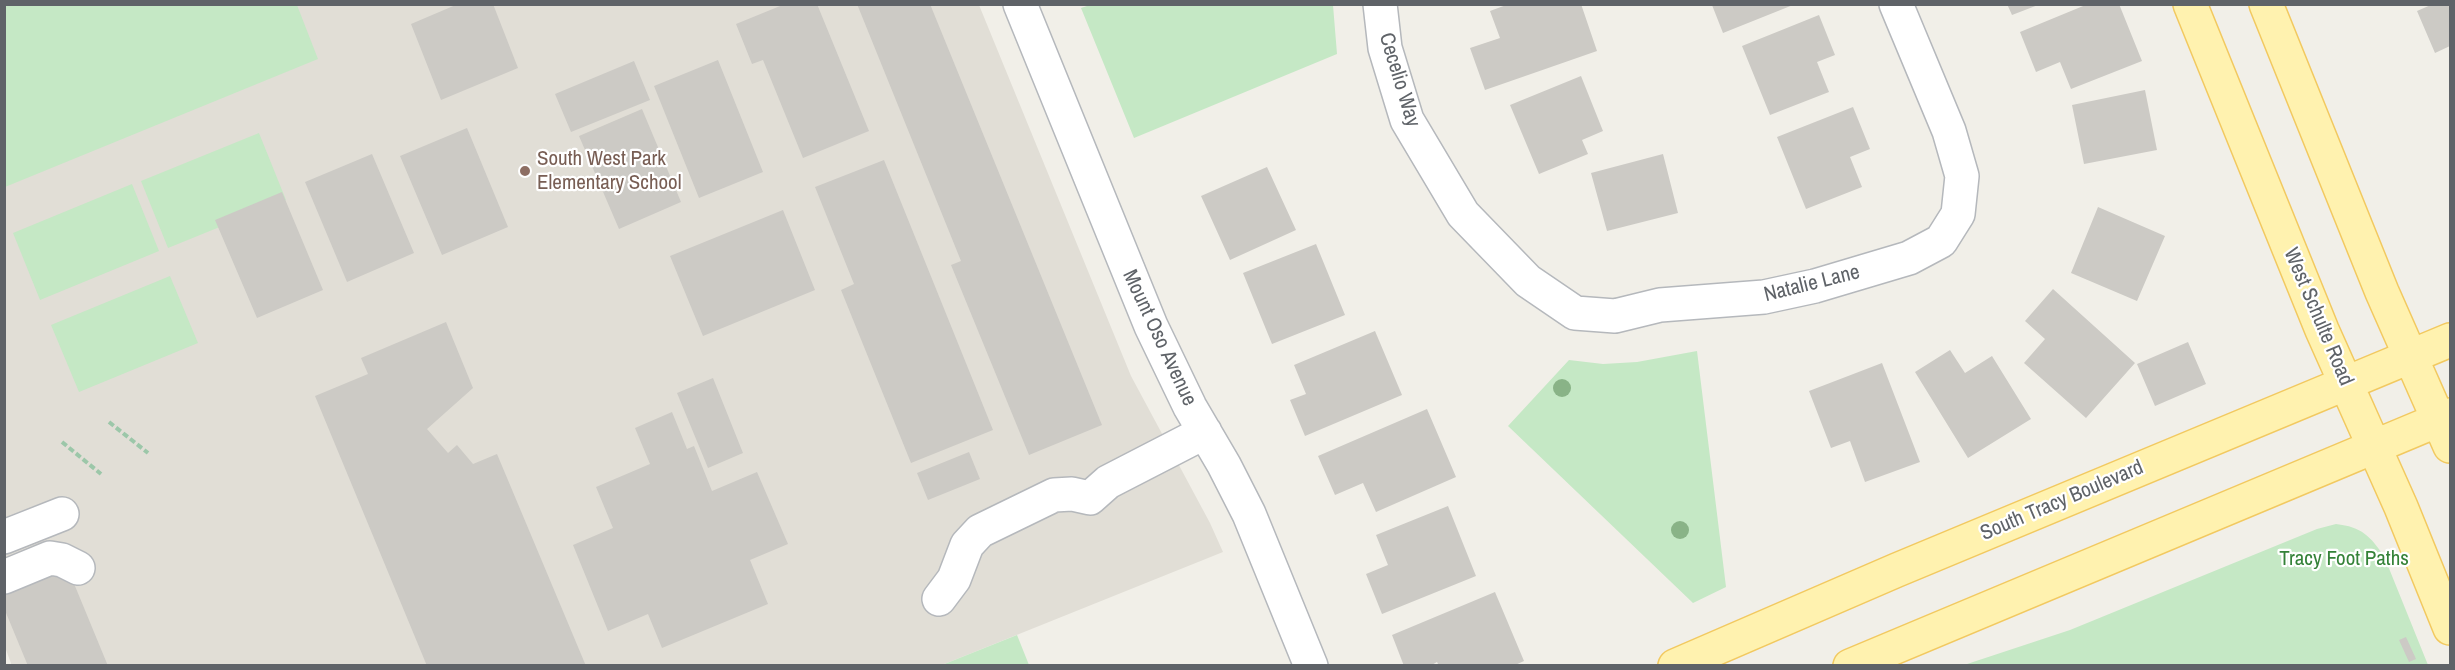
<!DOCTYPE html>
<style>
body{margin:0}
#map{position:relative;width:2455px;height:670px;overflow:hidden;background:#f1efe8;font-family:"Archivo Narrow",sans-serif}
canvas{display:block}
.frame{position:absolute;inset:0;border:6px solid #5f6368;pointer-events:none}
</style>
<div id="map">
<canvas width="2455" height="670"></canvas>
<div class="frame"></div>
</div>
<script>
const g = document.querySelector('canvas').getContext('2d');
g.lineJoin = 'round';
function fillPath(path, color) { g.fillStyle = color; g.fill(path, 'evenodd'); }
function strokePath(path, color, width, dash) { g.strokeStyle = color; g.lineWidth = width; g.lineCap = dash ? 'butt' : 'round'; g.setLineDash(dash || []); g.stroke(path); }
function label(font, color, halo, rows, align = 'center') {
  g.font = font + ' "Archivo Narrow",sans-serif'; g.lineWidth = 4.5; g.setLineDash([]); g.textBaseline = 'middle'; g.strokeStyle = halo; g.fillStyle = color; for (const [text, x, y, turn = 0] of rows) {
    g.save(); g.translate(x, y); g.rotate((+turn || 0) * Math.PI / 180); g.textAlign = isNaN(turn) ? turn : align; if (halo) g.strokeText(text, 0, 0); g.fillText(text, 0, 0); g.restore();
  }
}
fillPath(new Path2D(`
 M5,5H979L1131,376L1210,523L1223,552L942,665L12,666L5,647Z`), '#e1ded6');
fillPath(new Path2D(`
 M5,4L297,5L318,59L5,187Z
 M1090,5H1333L1337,54L1134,138L1081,8Z
 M259,133L286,200L168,248L141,181Z
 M132,184L159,251L40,300L13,233Z
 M170,276L198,343L79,392L51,325Z
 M1697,351L1726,587L1693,603L1508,426L1569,360L1603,364L1637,362Z
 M2336,524C2362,527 2370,536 2384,556L2428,665L1961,666L2070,630L2317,529Z
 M1017,635L1029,665H942Z`), '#c5e8c5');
fillPath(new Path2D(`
 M458,4H493L518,68L441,100L411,24Z
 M785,4H817L869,131L803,158L763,60L752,64L736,24Z
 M857,4H930L1102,425L1029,455L951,265L961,261Z
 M1509,4H1581L1597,51L1485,90L1470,48L1500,38L1490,11Z
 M2007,4H2038V5L2012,15Z
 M2088,4H2119L2142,61L2071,89L2060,62L2036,72L2020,32Z
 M2433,4H2450V46L2435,53L2417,11Z
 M1712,5H1793L1723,33Z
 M1819,15L1835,55L1817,62L1829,92L1770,115L1742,46Z
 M718,60L763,172L699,198L654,86Z
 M634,61L650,100L571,132L555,94Z
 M1581,76L1603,131L1582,140L1588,154L1539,174L1510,105Z
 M2145,90L2157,150L2084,164L2072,105Z
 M1853,107L1870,149L1850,157L1862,187L1806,209L1777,137Z
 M642,109L681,202L619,229L579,136Z
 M467,128L508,227L442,255L400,156Z
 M372,154L414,253L347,282L305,182Z
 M1663,154L1678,213L1607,231L1591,173Z
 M884,160L993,430L911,463L841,290L854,284L815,187Z
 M1267,167L1296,230L1230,260L1201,196Z
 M282,192L323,290L257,318L215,220Z
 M2098,207L2165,236L2137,301L2071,273Z
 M783,210L815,290L703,336L670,256Z
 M1316,244L1345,315L1272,344L1243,273Z
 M2053,289L2135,363L2086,418L2024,363L2045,339L2025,321Z
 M446,322L473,388L427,429L448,453L457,445L473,464L497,454L586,666H427L315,396L368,374L361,358Z
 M1375,331L1402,395L1305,436L1290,400L1306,394L1294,365Z
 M2188,342L2206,384L2155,406L2137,364Z
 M1950,350L1965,373L1992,356L2031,419L1968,458L1915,372Z
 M1882,363L1920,462L1865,482L1850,441L1831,448L1809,391Z
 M713,378L743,453L708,468L677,393Z
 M1427,409L1456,477L1376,512L1363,483L1335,495L1318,456Z
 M672,412L687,449L694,446L712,491L757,472L788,544L750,560L768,604L662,648L648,614L608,631L573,545L613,528L596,487L650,464L635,428Z
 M969,452L980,479L928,500L917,473Z
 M1448,506L1476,576L1382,614L1366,574L1388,565L1376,535Z
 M68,569L108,666H28L4,608V595Z
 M1495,592L1524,661L1513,666H1439L1437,662L1430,666H1404L1392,635Z
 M2406,637L2416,659L2409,662L2399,640Z`), '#cccac5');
const minor = new Path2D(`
 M1020,4L1151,326L1190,407L1224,465L1249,514L1311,666
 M1380,4L1385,48L1407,120L1463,214L1528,281L1575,313L1615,316L1660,305L1764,297L1815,286L1909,258L1941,241L1958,214L1962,176L1949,131L1896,4
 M4,537L62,514
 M4,577L50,558L62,560L78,568
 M939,599L954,579L967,545L980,531L1054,495L1072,494L1090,498L1108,482L1205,432`);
const major = new Path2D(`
 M2190,4L2322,330L2401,507L2450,628
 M2266,4L2382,292L2450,446
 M1675,666L1897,570L2450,340
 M1850,666L2450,415`);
strokePath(minor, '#b5b8bc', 36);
strokePath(major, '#f2c960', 36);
strokePath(new Path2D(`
 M109,422L148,453
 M62,442L101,474`), '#9cc7a9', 4, [6, 3]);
strokePath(minor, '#fff', 33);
strokePath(major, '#fff2af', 33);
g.fillStyle = '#89b387';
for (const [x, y] of [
 [1562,388],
 [1680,530]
]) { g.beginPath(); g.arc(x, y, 9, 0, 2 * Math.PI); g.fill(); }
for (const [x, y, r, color] of [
 [525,171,6,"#8d6e63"]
]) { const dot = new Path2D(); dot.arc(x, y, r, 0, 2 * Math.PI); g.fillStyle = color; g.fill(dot); strokePath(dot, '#fff', 2); }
label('21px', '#5f6368', '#fff', [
 ["Cecelio Way",1399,80,73],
 ["Natalie Lane",1812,284,-14],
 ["West Schulte Road",2318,317,67],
 ["Mount Oso Avenue",1159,338,65],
 ["South Tracy Boulevard",2062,501,-23]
]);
label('21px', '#785e54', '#fff', [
 ["South West Park",537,159],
 ["Elementary School",537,183]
], 'left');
label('21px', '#348238', '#fff', [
 ["Tracy Foot Paths",2344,559]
]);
</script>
